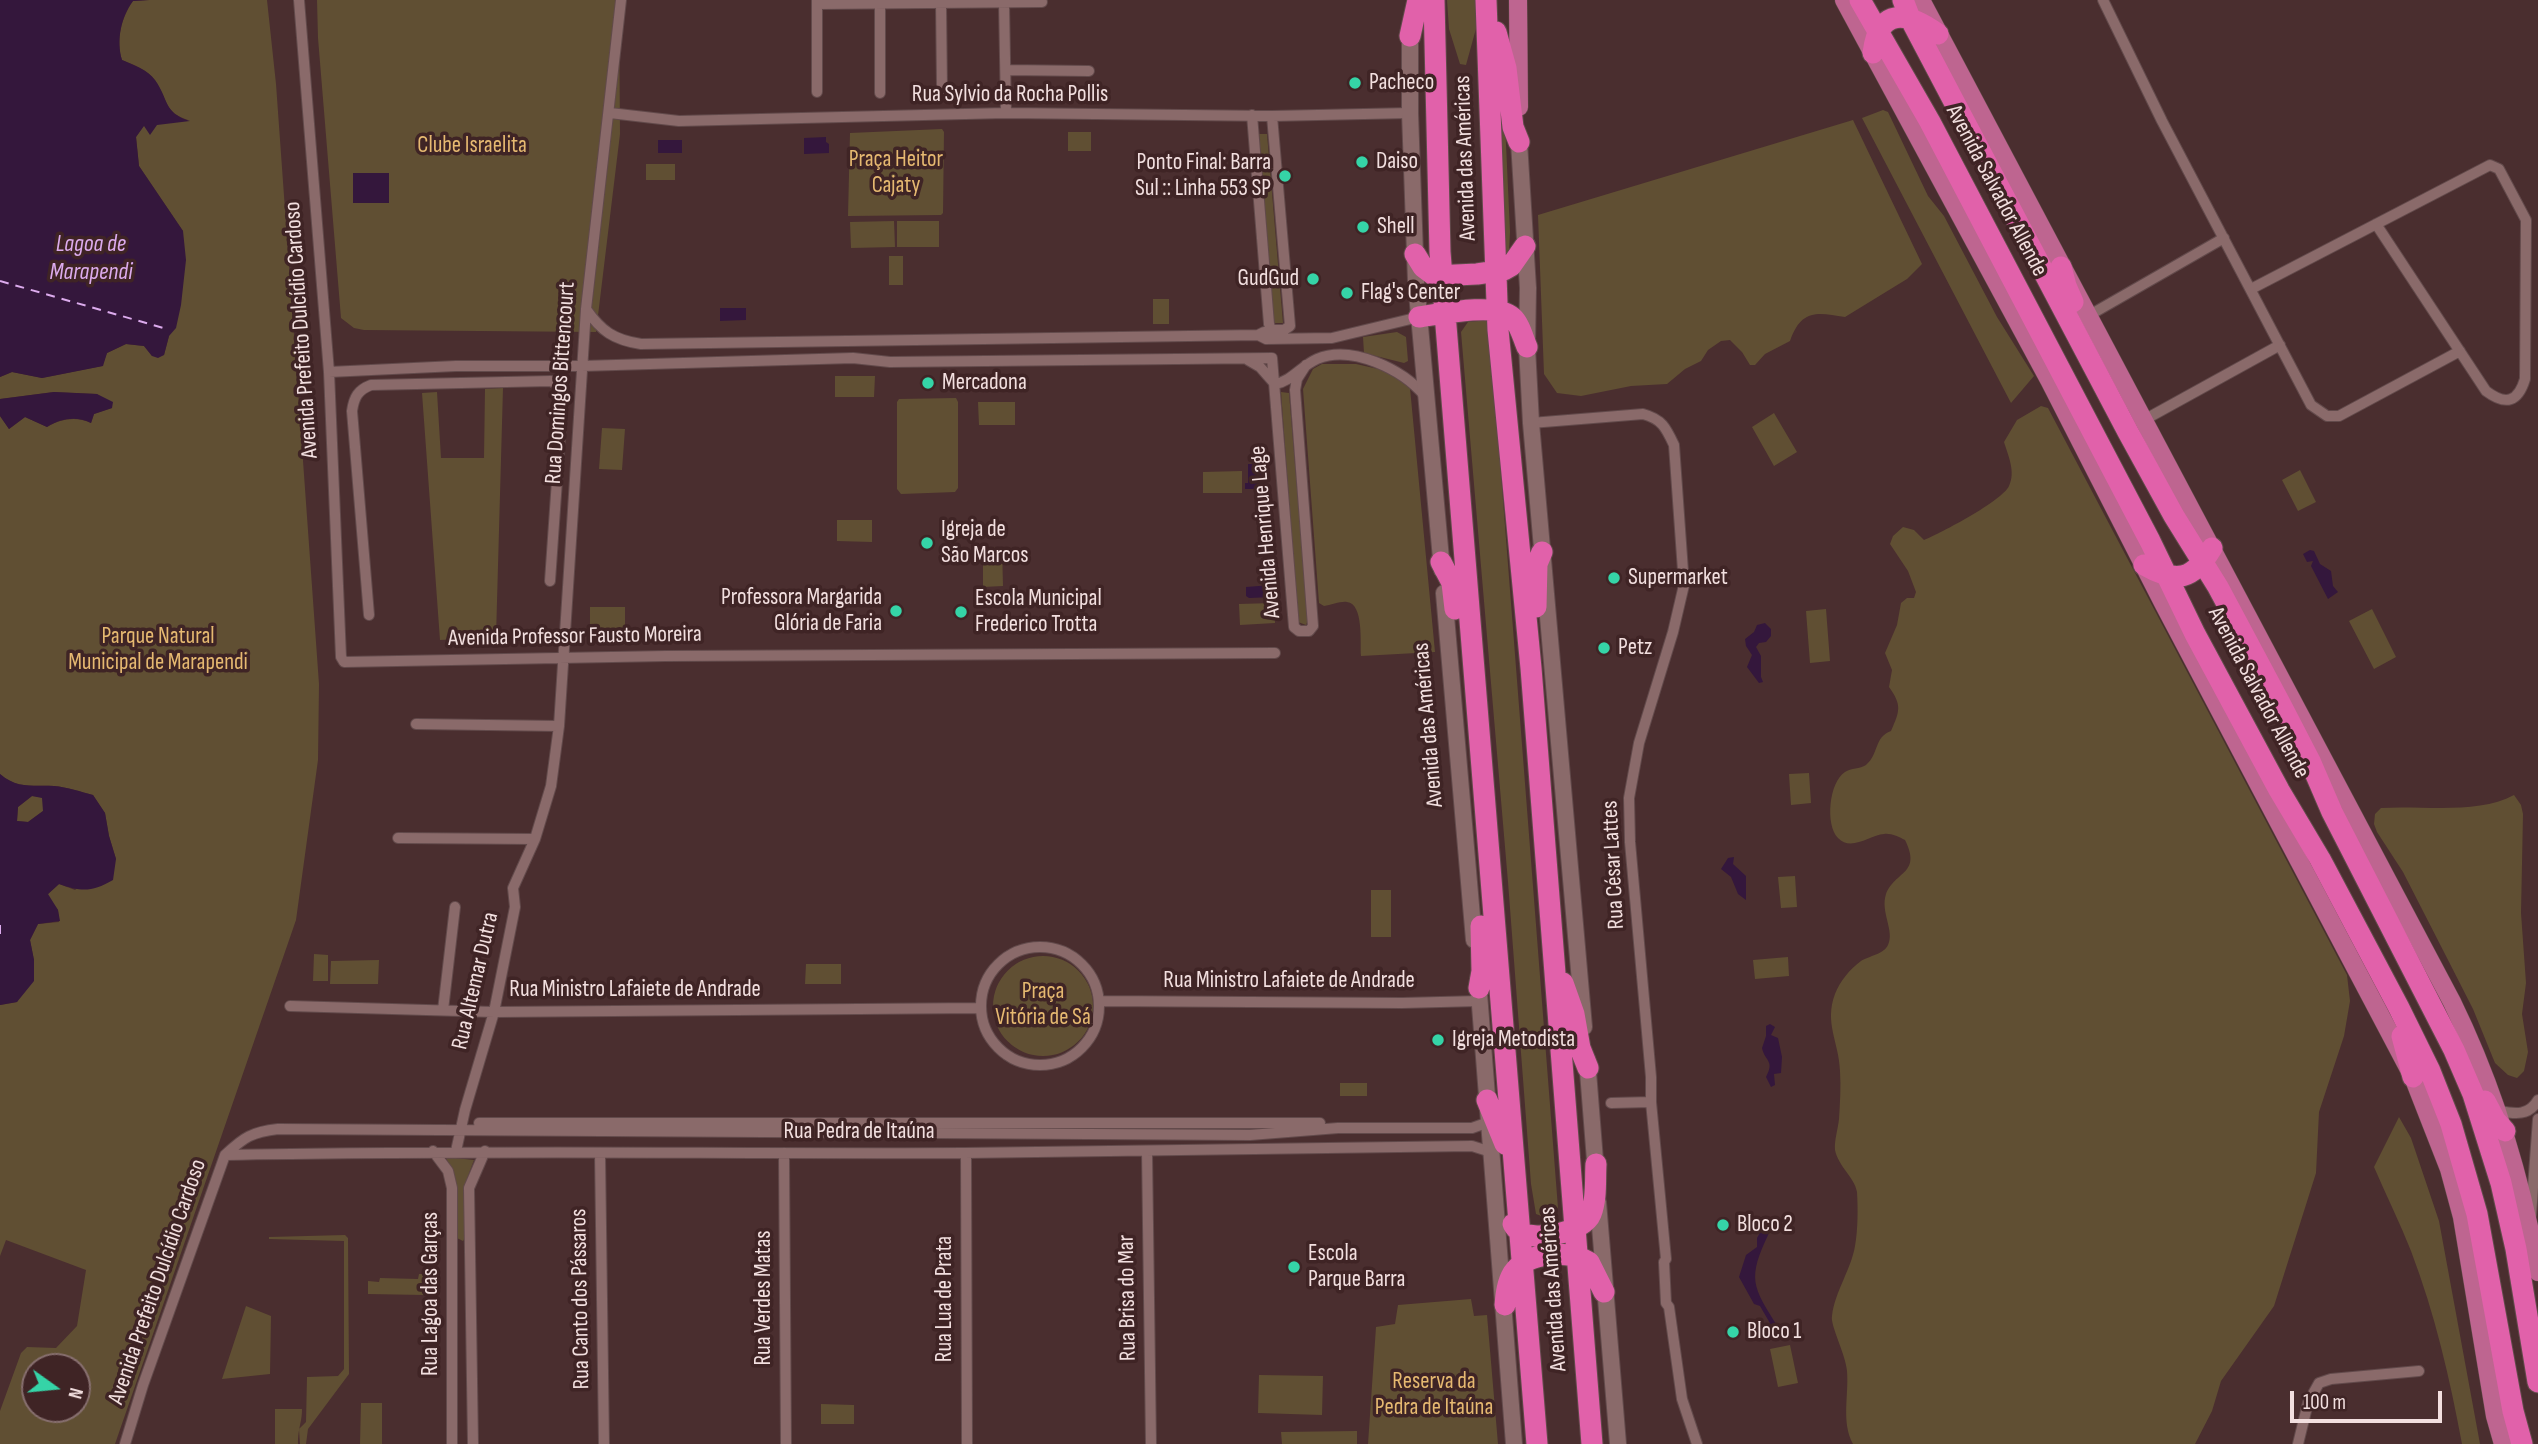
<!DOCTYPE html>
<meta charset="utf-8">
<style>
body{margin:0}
#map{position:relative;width:2538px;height:1444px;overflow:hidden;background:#4a2e2f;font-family:"Sofia Sans Condensed",sans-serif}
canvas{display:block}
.north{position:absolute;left:21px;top:1353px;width:70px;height:70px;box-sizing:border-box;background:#3f2425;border:2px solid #876f6f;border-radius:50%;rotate:105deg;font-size:19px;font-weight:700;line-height:28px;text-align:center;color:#f2dfdf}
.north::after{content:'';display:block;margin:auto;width:24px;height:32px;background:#35d4a7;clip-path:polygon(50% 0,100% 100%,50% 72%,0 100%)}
.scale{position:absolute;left:2290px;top:1391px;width:152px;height:32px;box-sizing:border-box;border:4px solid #f2dfdf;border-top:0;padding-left:9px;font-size:21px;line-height:24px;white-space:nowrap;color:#f2dfdf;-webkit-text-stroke:5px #3f2425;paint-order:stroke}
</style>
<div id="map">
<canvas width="2538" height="1444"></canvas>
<div class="north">N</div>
<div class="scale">100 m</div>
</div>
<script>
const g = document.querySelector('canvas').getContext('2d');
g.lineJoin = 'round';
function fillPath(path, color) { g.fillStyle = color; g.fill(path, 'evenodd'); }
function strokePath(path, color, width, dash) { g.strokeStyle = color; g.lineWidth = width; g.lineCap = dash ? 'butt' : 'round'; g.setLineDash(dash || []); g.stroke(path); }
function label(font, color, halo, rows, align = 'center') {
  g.font = font + ' "Sofia Sans Condensed",sans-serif'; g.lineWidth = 7; g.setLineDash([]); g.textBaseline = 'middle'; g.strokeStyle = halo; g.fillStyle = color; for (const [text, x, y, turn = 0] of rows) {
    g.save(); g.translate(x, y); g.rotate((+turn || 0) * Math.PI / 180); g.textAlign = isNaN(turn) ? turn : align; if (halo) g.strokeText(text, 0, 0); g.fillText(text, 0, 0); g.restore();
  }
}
fillPath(new Path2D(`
 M149,0H267L276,84L319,684L318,760L296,920L115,1444H0V1411L21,1353L27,1347L56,1348L77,1326L86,1270L6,1240L0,1256V1005L17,1002L34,960L30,940L38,924L59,922L58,910L47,895L59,884L75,890L116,859L109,836L105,813L93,795C81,792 67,787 54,786C33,785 17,789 0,774V416L9,429L25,417L47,427C61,419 76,416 91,423L94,414L112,408L97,394L54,392L0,399V377L12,372L42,378L102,366L107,353L126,344L144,346L152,356L164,355L169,336L183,231L139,166L136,137L144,125L188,120C165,113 167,99 156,82C149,70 134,65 122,60C116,40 121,18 133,1ZM35,1367H77V1409H35Z
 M317,0H619L620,134L596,332L364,330L354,328L341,318L318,38Z
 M1447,0H1477V25L1466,65L1460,64L1449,29Z
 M1498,56L1505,122L1510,232L1509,251L1504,260Z
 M1883,110L1888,112L1928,196L1944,216L1997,317L2034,376L2011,403L1862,118Z
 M1853,120L1922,264L1907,279L1845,317C1817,312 1801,309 1790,341L1765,354L1755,365H1750L1742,352L1730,340L1721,341L1708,350L1701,361L1685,369L1667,384L1631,386L1581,396L1557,393L1544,374L1538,215Z
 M942,129L944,132L943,213L941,215L848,216L850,133Z
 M1068,132H1091V151H1068Z
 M1259,134H1267L1283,323H1274Z
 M646,164H675V180H646Z
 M894,221L895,247L851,248L850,222Z
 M897,221H939V247H897Z
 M889,256H903V285H889Z
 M1153,299H1169V324H1153Z
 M1489,320L1558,1208L1547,1218L1536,1214L1531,1184L1508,882L1461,332L1468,322Z
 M1397,332L1406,337L1408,361L1404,363L1364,353L1363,337Z
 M1322,364H1356L1387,371L1410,388L1435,652L1361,656C1360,643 1364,604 1347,602C1341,601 1331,605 1324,606L1319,603L1303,389L1313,369Z
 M835,376H875L874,397H835Z
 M503,388L496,637L440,640L422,393L437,392L441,458H484L485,389Z
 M1281,392L1289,393L1308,620L1306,625L1298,622Z
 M956,398L958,402V488L955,492L901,494L897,489V402L899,399Z
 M978,402H1015V425H979Z
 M2041,406L2048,408L2347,975L2350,1001L2344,1036L2319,1112L2316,1173L2274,1306L2221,1381L2212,1411L2195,1444H1853C1841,1422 1849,1396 1847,1371C1846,1355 1830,1325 1832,1316C1835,1291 1851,1270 1855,1246C1858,1230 1858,1208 1857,1192C1855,1178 1838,1166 1835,1150C1834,1141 1838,1129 1839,1119C1840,1103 1841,1087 1840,1071C1839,1042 1824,1023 1835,994C1840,981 1850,969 1861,961C1869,956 1884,954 1888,945C1895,931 1880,912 1886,894C1895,871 1922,874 1905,840C1899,837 1891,833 1884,834C1870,835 1851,852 1838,838C1825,825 1829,782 1845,772C1851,768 1860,769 1866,765C1879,754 1874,737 1891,731C1900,711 1902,705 1889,687L1892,670L1885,653L1897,625L1901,603L1907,598H1914L1916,592L1908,571L1890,544L1893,536L1903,527L1914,530L1924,540C1941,533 2002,501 2009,486C2016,472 2008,455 2004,442L2017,420Z
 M1774,413L1797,452L1774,466L1752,427Z
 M602,428L625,429L622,470L599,469Z
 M2300,470L2316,502L2298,511L2282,480Z
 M1242,471V493H1203V472Z
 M837,520H872V542L837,541Z
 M983,547H1002L1003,586L983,587Z
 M1274,603L1275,623L1240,625L1239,604Z
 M590,607H625V629H590Z
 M1826,609L1830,661L1810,663L1806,611Z
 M2372,609L2396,657L2374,669L2349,621Z
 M1809,773L1811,803L1791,805L1789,774Z
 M2514,795L2521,805L2523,814L2521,913L2526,983L2522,1014L2528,1052L2524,1071L2517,1078L2508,1075L2495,1063L2473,1009L2447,958L2403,872L2377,832L2374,824L2375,814L2381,808C2422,805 2477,815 2514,795Z
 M32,796L43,797V811L28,822L17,821L18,807Z
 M1795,876L1797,907L1781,908L1778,877Z
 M1371,890H1391V937H1371Z
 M314,954L328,955V981H313Z
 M993 1006a50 50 0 1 1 100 0a50 50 0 1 1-100 0Z
 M1788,957L1789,976L1755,979L1753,960Z
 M379,960L378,984H330L331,961Z
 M806,964H841V984H805Z
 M1340,1083H1367V1096H1340Z
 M2399,1117L2411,1138L2439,1221L2480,1444H2462C2450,1379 2435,1314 2411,1251C2400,1223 2386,1195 2374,1167Z
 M446,1157L474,1160L465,1184V1238L463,1241L457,1238V1186Z
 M345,1235L348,1238L349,1374L308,1429L306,1444H300L299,1429L306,1422L307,1377L338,1376L344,1369V1241L269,1239V1237Z
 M419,1274H425L424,1295L368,1294V1281L379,1282L380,1278L418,1279Z
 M1471,1299L1474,1316L1487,1315L1498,1444H1368L1376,1327L1395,1324L1398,1305Z
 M246,1306L271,1316L270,1374L222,1379Z
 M1790,1345L1798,1383L1778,1387L1770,1349Z
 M1259,1375L1323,1376L1322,1415L1258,1413Z
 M361,1403H382V1444H360Z
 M821,1404L854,1405V1424H821Z
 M275,1409H302C302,1423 298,1427 298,1444H275Z
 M1357,1431V1444H1282L1281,1432Z`), '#604f33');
fillPath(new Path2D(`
 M0,0H149L133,1C121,17 116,40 122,60C133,65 147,69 155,80C169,99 163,113 190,121L157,125L150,135L144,126L136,137L139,166L183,231L186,260L181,305L176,328L169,336L164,355L158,358L152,356L144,346L126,344L107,353L103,366L42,378L12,372L0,377Z
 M826,137V142L829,144V153L804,154V138Z
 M658,140H682V153H658Z
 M353,173H389V203H353Z
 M720,308H746V320L720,321Z
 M54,392L97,394L113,402L112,408L94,414L91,423C77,416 61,418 47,427L25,417L9,429L0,416V399Z
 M1248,464H1262V489H1245V483H1248Z
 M2310,550L2314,551L2320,564L2331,571L2333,586L2338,592L2328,599L2311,566L2313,561L2307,562L2303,554Z
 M1272,585L1273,597L1249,598L1246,596V587Z
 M1765,623L1771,629V636L1766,642L1759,643L1756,647L1761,656V677L1763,682L1759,683L1747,667L1752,655L1746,646L1745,639L1754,632L1757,625Z
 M0,774C17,789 33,785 54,786C67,787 81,792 93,795L105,813L109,836L116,859L113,880C92,892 82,892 59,884L48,894L58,910L60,921L38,924L30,940L34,960V981L17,1002L0,1005ZM32,796L42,798L43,811L28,822L17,821L18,807Z
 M1734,857L1733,864L1746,876V900L1738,894L1731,877L1721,869L1728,858Z
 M1770,1024L1775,1027L1771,1035L1778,1038L1782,1057L1781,1073L1774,1074L1775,1085L1771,1087L1766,1077C1775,1060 1765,1062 1762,1048L1766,1036V1026Z
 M1761,1231L1765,1230L1769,1233C1747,1279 1752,1286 1778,1327L1774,1330L1760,1306L1754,1304L1739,1277L1746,1255L1757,1247V1238Z`), '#34173c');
strokePath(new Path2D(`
 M0,281L167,329
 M0,925V936`), '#dcabed', 2, [9, 7]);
const street = new Path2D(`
 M299,0L329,372L341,657L344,662L666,656L1275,653
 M817,0V92
 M2103,0L2162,121L2311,405L2327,416H2339L2460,351
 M941,2L942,90
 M1004,2L1006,113
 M817,4L1042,2
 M1006,70L1089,71
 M880,93V3
 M610,113L679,121L1006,113L1272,116L1410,113
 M1252,115L1269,324L1271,330H1284L1290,326L1272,116
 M2251,289L2490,165L2499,169L2526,220L2525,379C2518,402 2506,406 2486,391L2376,224
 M586,309C601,331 614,340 641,344L1258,335
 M2088,316L2224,238
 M1264,332L1258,335L1266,339L1332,338L1419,317
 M1248,360L1260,367L1275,384C1292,381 1301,366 1317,359C1352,344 1403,370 1425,396
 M329,372L456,366H582L853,358L890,362L1272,358L1294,627L1299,631H1309L1313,626L1295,390L1297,379L1306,365
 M2144,420L2280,345
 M1531,423L1643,414C1662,419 1666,428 1674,445L1684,585L1673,632L1639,743L1629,798L1630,842L1651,1077V1102L1666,1259L1664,1262L1666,1303L1669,1307L1682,1399L1697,1444
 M369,615L352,411C354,397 358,390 371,385L551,381L561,387L563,394L550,581
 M416,724L559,726
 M398,838L535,839
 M981 1006a59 59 0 1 1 118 0a59 59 0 1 1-118 0Z
 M1099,1001L1402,1003L1479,1001
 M290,1006L494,1012L980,1008
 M443,1010L455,907
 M1611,1103L1651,1102
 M2499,1111C2515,1114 2529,1116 2538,1100
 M479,1123H1320
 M433,1151L448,1171L452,1188V1444
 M456,1151L465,1110L494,1012L515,907L513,888L535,839L551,786L559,726L586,309L621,0
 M1147,1151L1151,1444
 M600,1153L604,1444
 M784,1153L786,1444
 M966,1153L967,1444
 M225,1155C471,1150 718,1154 964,1153C1134,1152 1303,1148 1472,1146L1491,1152
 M2531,1215L2538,1119
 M125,1444L143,1385L225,1155C244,1137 252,1132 278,1129L1250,1135L1338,1128H1472L1489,1122
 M473,1444L469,1188L485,1151
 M2298,1444L2308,1403L2319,1383L2331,1379L2419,1371`);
const secondary = new Path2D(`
 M1410,27V113L1416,282L1442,570
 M1519,142L1528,288L1527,347L1531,423L1584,1027
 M1444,593L1474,940
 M1478,980L1514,1444
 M1587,1059L1596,1173
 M1598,1202L1618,1444`);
const primary = new Path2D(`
 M1518,0L1519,107
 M1844,0L2049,380L2164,605L2413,1077L2449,1169L2462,1217L2495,1416L2503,1444
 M1921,0L2452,1002C2494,1088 2521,1177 2538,1272`);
const highway = new Path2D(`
 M1434,0L1440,252L1537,1444
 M1486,0L1498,330L1531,668L1592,1444
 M1860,0L1930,122L2150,541L2195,634L2279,790L2320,859L2399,1008L2430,1071L2451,1124L2477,1214L2513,1411L2522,1444
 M1903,0L1910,18L2128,432L2174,516L2218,587L2281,705L2310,761L2332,812L2454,1050L2473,1094L2501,1183L2516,1249L2538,1382
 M1496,32L1506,68L1513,127L1519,142
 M1410,36L1418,0
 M1873,53C1879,6 1908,12 1938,34
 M1415,254L1423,267L1435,276L1477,274L1504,270L1511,266L1525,246
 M2061,267L2066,286L2073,302
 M1419,317C1440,314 1496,302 1512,317C1520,324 1523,338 1527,347
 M1441,562L1452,583L1455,609
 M2144,565C2177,584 2193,580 2212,548
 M1536,607L1537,564L1542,552
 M1563,983L1574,1014L1580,1048L1588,1068
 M1479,988L1482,971L1481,926
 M2402,1036L2413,1077
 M1487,1100L1505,1144
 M2485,1101L2495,1120L2505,1131
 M1513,1224C1513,1225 1519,1232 1520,1232C1536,1242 1584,1232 1591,1214C1597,1199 1595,1179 1596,1164
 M1505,1305C1506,1294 1507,1283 1513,1273C1528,1251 1568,1250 1589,1262L1604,1292`);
strokePath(street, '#624a4b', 12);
strokePath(secondary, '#624a4b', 18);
strokePath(primary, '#624a4b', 19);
strokePath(highway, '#624a4b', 23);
strokePath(street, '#8a6a6a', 10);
strokePath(secondary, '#8a6a6a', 16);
strokePath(primary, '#be6590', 18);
strokePath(highway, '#e161aa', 21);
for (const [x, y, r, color] of [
 [1355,83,7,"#35d4a7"],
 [1362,162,7,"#35d4a7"],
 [1285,176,7,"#35d4a7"],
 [1363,227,7,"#35d4a7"],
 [1313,279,7,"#35d4a7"],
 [1347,293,7,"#35d4a7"],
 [928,383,7,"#35d4a7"],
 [927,543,7,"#35d4a7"],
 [1614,578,7,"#35d4a7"],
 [896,611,7,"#35d4a7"],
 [961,612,7,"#35d4a7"],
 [1604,648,7,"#35d4a7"],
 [1438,1040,7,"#35d4a7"],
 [1723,1225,7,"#35d4a7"],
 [1294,1267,7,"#35d4a7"],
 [1733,1332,7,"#35d4a7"]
]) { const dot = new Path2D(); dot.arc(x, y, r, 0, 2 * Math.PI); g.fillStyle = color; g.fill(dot); strokePath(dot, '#3f2425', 2.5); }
label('23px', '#f2dfdf', '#3f2425', [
 ["Pacheco",1369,83],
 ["Daiso",1376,162],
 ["Ponto Final: Barra",1271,163,"right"],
 ["Sul :: Linha 553 SP",1271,189,"right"],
 ["Shell",1377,227],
 ["GudGud",1299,279,"right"],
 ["Flag's Center",1361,293],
 ["Mercadona",942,383],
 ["Igreja de",941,530],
 ["São Marcos",941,556],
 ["Supermarket",1628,578],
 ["Professora Margarida",882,598,"right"],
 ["Glória de Faria",882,624,"right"],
 ["Escola Municipal",975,599],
 ["Frederico Trotta",975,625],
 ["Petz",1618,648],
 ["Igreja Metodista",1452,1040],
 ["Bloco 2",1737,1225],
 ["Escola",1308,1254],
 ["Parque Barra",1308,1280],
 ["Bloco 1",1747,1332]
], 'left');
label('23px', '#f2dfdf', '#3f2425', [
 ["Rua Sylvio da Rocha Pollis",1010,95],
 ["Avenida das Américas",1466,158,-92],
 ["Avenida Salvador Allende",1996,191,62],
 ["Avenida Prefeito Dulcídio Cardoso",302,330,-94],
 ["Rua Domingos Bittencourt",561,383,-86],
 ["Avenida Henrique Lage",1266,532,-95],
 ["Avenida Professor Fausto Moreira",575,637,-1],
 ["Avenida Salvador Allende",2258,693,62],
 ["Avenida das Américas",1429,725,-95],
 ["Rua César Lattes",1614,865,-93],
 ["Rua Altemar Dutra",476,981,-77],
 ["Rua Ministro Lafaiete de Andrade",1289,981],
 ["Rua Ministro Lafaiete de Andrade",635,990],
 ["Rua Pedra de Itaúna",859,1132],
 ["Avenida Prefeito Dulcídio Cardoso",158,1282,-71],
 ["Avenida das Américas",1554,1289,-94],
 ["Rua Lagoa das Garças",431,1294,-90],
 ["Rua Verdes Matas",764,1298,-90],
 ["Rua Brisa do Mar",1128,1298,-91],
 ["Rua Canto dos Pássaros",581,1299,-91],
 ["Rua Lua de Prata",945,1299,-90]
]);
label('23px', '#e6b971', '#3f2425', [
 ["Clube Israelita",472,146],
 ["Praça Heitor",896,160],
 ["Cajaty",896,186],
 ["Parque Natural",158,637],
 ["Municipal de Marapendi",158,663],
 ["Praça",1043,992],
 ["Vitória de Sá",1043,1018],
 ["Reserva da",1434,1382],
 ["Pedra de Itaúna",1434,1408]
]);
label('italic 24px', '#dcabed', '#3f2425', [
 ["Lagoa de",91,245],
 ["Marapendi",91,273]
]);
</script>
